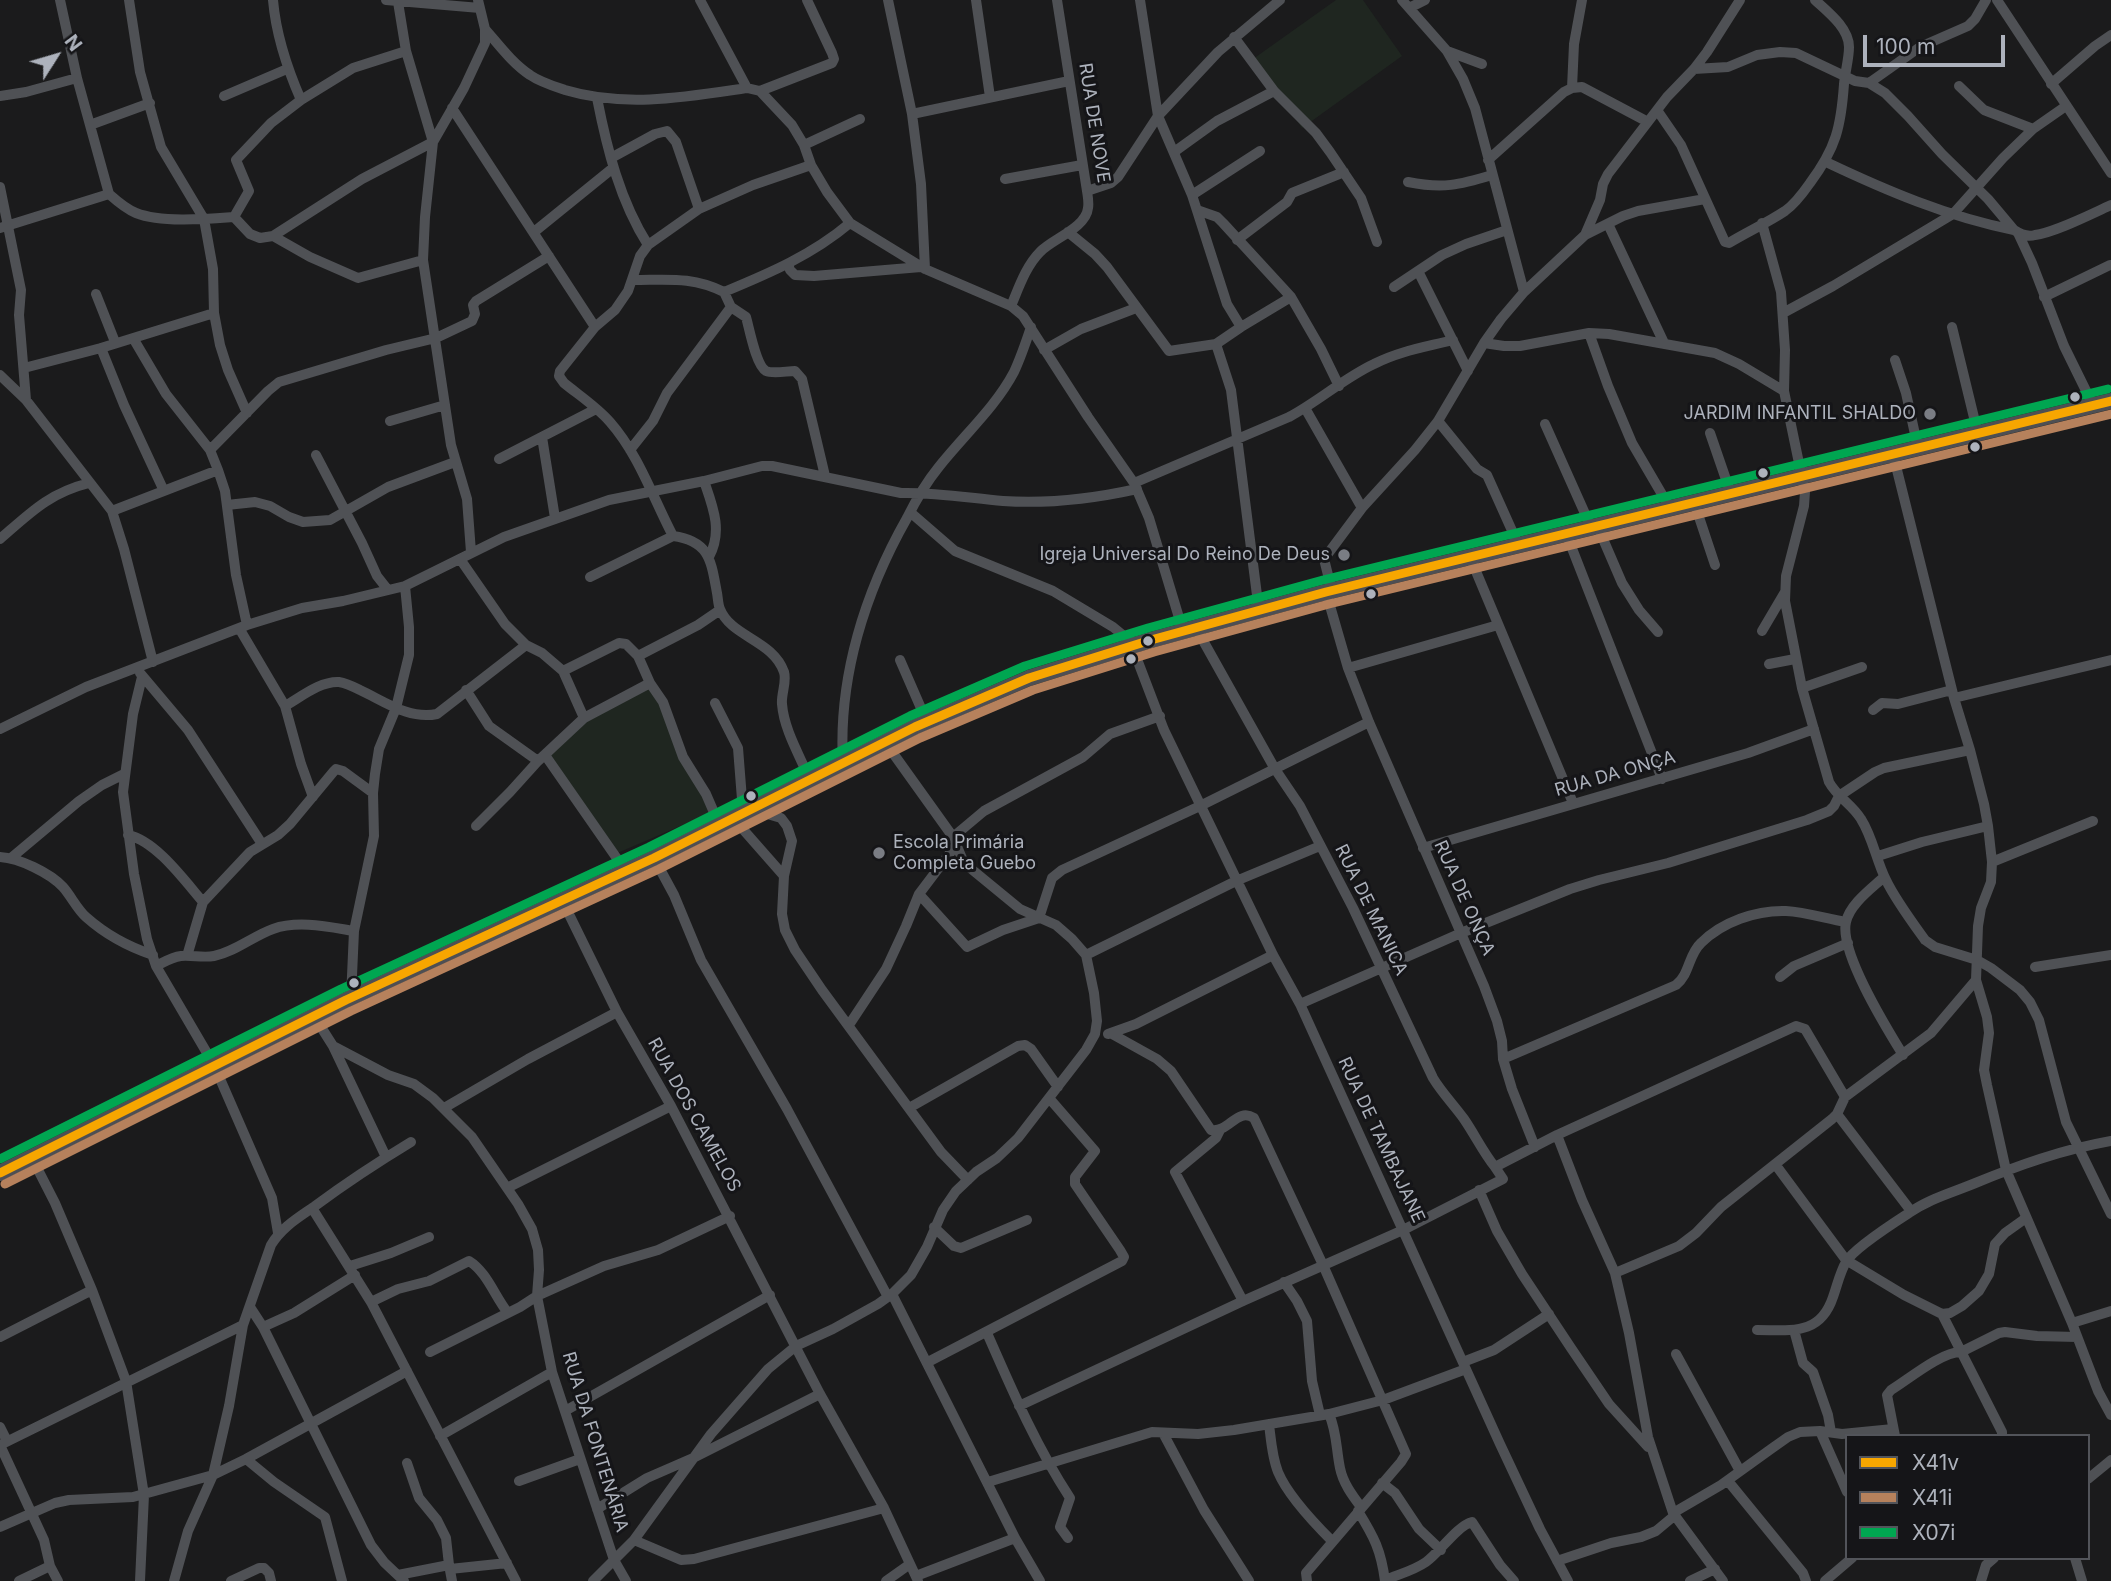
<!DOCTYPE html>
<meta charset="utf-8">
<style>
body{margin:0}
#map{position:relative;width:2111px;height:1581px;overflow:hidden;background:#1b1b1c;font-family:Inter,sans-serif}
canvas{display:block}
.legend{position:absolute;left:1845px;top:1434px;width:245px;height:126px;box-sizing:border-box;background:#151518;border:2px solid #52545a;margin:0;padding:9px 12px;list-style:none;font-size:21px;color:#adb2bc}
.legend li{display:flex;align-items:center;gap:14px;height:35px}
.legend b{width:35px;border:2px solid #52545a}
.north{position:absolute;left:21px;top:21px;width:70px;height:70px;-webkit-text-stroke:5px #151518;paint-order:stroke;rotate:53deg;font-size:19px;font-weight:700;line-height:28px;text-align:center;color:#adb2bc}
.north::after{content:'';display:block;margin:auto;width:24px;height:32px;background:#adb2bc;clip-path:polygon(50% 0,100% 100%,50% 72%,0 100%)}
.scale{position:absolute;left:1863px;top:35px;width:142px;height:32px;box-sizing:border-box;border:4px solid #adb2bc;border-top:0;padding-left:9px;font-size:21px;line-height:24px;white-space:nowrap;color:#adb2bc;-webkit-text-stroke:5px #151518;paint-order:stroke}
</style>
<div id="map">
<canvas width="2111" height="1581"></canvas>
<ul class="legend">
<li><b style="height:9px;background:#f7a600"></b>X41v</li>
<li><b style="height:9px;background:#b6815c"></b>X41i</li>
<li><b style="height:9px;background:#00a651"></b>X07i</li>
</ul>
<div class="north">N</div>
<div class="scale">100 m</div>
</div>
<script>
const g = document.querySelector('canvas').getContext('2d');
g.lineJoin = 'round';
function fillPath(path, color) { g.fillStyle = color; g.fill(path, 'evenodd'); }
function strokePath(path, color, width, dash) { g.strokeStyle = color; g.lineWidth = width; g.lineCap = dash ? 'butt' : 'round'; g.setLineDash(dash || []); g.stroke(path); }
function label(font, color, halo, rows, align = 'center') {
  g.font = font + ' Inter,sans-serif'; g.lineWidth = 6; g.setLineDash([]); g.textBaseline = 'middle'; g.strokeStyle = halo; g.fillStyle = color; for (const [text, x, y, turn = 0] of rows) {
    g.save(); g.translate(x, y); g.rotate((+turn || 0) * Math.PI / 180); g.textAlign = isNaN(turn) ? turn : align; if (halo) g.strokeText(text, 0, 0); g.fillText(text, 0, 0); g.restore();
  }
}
fillPath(new Path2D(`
 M1336,0H1363L1402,56L1302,128L1253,59Z
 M649,687L653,688L713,812L615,854L550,758L551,752L587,721Z`), '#1f2620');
strokePath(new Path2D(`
 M60,0L77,78L109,194C118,202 126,209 136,213C161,223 207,219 234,217L250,234L260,238L273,236L310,257L358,278L423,260
 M129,0L140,72L161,147L204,219L213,269L214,313L220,345L228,370L247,413
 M273,0C276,35 287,68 301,100
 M386,0L480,8
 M700,0L747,88
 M888,0L912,114L921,184L925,269
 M976,0L990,97
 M1140,0L1158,116L1192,195L1227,304L1241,327
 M1997,0L2111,173
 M1409,8L1425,0
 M485,29C499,45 512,63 530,75C540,82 553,86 565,90C625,108 686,97 747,88L760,91L832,63L834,59L832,53L807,0
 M1234,37L1274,91L1316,133L1330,152L1361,198L1377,242
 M1447,51L1482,64
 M1694,69L1728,67L1757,55L1780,52L1796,53L1855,81L1869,83L1885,93L1908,116L1942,154L1988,199L2014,230
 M1869,83L1920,47L1968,26L1975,19L1986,0
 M2051,84L2095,46L2111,35
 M1959,86L1984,110L2033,129
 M1572,88L1574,44L1582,0
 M760,91L792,125L804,145L811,165L827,192L850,223L925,269L1011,306L1023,316L1088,417L1134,483L1149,518L1183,631
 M0,96L26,92L77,78
 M224,96L287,69
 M597,98C607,149 620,201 648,245
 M452,108L595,327
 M1657,110L1681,145L1725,242L1729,243C1747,232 1767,223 1785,211C1795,204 1803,193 1810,183C1836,148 1841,127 1844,84C1845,72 1849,59 1849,47C1849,28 1828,12 1815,0
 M912,114L1069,81
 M90,125L150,103
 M804,145L860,119
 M1174,152L1217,121L1274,91
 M611,158L655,134L667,131L676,142L699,209
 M1488,160L1564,92L1572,88L1582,87L1648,122
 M1826,162C1885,190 1948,217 2014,230C2020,234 2028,237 2035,235C2056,232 2091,214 2111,205
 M1005,179L1082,165
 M1408,182C1443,189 1459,185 1492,175
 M0,187L21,290L19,315L26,400
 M1087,191L1111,183L1118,177L1158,116L1218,52L1280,0
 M1192,195L1260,151
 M1197,210L1217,217L1223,223L1291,297L1321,349L1339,386
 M234,217L249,191L236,160L271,123L301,100L353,68L406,51
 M1762,223L1781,292L1785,350L1784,391L1805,492L1804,506L1786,576L1785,601L1802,688L1829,782C1837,797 1852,804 1861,819C1873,838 1876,860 1886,880C1895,899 1912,922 1925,940L1935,947L1977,960L1991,968L2020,990L2030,1002L2039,1020L2066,1122L2111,1214
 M1608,224L1664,343
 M0,228L109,194
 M534,232L613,168
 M1068,232L1095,254L1107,267L1169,351L1216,344L1241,327L1291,297
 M2018,233L2032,263L2064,346L2093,405
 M1585,235L1623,216L1638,211L1705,199
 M273,236L362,179L433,142L406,51L398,2
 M1237,240L1287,202L1292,193L1344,172
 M788,264L790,270L795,275L814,276L921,267
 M1418,271L1468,371
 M633,280C667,280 692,276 724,292L731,307L746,317C749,327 756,366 766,371C773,374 787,371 795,371L802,379L825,476
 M1394,287L1442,255L1466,244L1507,230
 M724,292C770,273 812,255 850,223
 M1524,292L1585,235L1600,200L1603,184L1608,174L1667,97L1694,69L1707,52L1740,0
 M96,294L115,342
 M2044,297L2110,265
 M1011,306C1019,287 1026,266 1040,252C1052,239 1086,228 1088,208C1089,203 1088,197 1087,191L1057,0
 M1783,313L1833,286L1953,214L2003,158L2033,129L2066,106
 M1952,327L1978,434
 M1589,333L1608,386L1632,443L1670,508
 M133,338L166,394L210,450L218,470L225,491L236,575L247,625
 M1484,343L1504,346H1520L1589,333L1609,334L1715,353L1739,364L1784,391
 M1216,344L1231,390L1259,611
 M101,348L124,405L164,491
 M1044,350L1081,329L1136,308
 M1895,360L1906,393L1918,448
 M24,368L101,348L214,313
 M0,375L26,400L112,511
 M1305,408L1362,508
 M390,421L445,405
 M1438,421L1477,469L1487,475L1518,544
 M1545,424L1591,527
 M1710,433L1731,494
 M542,437L555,518
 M210,450L268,391L279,382L386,350L436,338L472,321L475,314L473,305L476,301L549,256
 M630,450L653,421L667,393L731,307
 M1893,454L1954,698L1970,750L1984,804L1988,826L1992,862L1991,882L1981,908L1978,926L1976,980L1987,1017L1989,1033L1984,1070L1987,1085L2006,1170L2072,1323L2098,1391L2111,1415
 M316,455L362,543L377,576L388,590
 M499,459L596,409
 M704,481C713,507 723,531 709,557
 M1134,483L1289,417C1319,401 1344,378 1374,364C1399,351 1426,347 1453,340
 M1694,502L1715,565
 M227,505L255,502L270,506L289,517L303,522L330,520L388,487L455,462
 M910,512L955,551L1053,591L1113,627L1135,645
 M1597,525L1622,583L1639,610L1658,632
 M1566,533L1662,779
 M0,539C30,513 49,493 89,483
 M471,552L467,499L451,445L423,260L425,217L433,142L464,88L485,43V29L478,0
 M1470,557L1573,803
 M460,559L505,624L526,645L542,653L563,671L584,718
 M590,577L673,536
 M1332,591L1324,559L1362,508L1415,450L1438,421L1484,343L1501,319L1524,292L1475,108L1463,79L1447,51L1402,0
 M1326,592L1348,668L1369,722L1484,986L1497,1021L1502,1041L1503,1059L1512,1089L1535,1147
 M239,628L285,706L301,764L313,797
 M1196,628L1275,769L1300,806L1353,908L1433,1078C1442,1093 1454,1105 1464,1119C1475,1135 1483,1152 1495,1167L1557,1135
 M1762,631L1785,592
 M1132,646L1164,730L1273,955L1300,1004L1500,1444L1540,1529L1568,1581
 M638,656L698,625L720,610
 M900,660L927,722
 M153,662L124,549L112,511L218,470
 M1769,664L1795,659
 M1348,668L1498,625
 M563,671L619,643L626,644L638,656L650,683L663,702L683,757L706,794L719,824
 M140,673L188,730L262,844
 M142,677L133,714L123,792L134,874L147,939L156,966L214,1065L272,1198L278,1233
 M1802,688L1862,667
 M466,690L489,726L538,761
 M1954,698L2111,660
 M715,703L738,748L743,812
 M285,706C301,697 320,681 339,682C346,683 354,687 360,690C384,701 409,720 437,714L526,645
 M1873,710L1882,703L1898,704L1952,690
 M0,729L86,687L247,625L302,608L343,601L405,586L504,537L609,500L704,481L762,466H772L901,493C935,492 969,498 1003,501C1048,504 1092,499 1137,489
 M545,755L625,870
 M843,763C838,677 865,592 907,518C916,500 925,484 938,468C963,436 995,408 1014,372C1021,357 1026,342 1031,327
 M810,780C800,756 784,730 782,704C781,694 787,682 784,672C773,640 731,637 720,609C718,605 718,598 717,593C711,561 710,541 673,536C653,498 639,455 610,422C597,407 580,396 564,383L559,376L560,371L595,327L615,310L628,291L640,256L648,245L699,209L753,185L811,165
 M764,813L781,818L787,826L792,841L784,876L782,914L785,930L795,950L822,990L941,1152L968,1180
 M733,818L784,876
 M476,826L510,792L538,761L584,718L650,683
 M128,835C156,841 184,880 203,902L250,852L278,835L290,824L334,771L336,769L343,771L373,793
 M953,837L984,811L1083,757L1110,734L1160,716
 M1423,848L1748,753L1814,729
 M1878,856L1922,842L1988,826
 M0,857C19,858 50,873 63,887C71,896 77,909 86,917C105,934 129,947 153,955
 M11,858L79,801L102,785L124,774
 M654,858L674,895L701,960L787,1109L888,1297
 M1992,862L2093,821
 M1884,877C1871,889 1850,904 1846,922C1839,952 1887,1029 1903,1055
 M919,894L967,947L1003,930L1039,918L1052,878L1062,870L1200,806L1369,722
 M562,900L617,1012L671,1106L820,1394L884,1508L918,1581
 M1086,955L1236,881L1320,846
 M187,956L203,902
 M156,966C164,962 172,957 181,956C192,955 203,958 214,956C235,952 253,936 273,929C298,920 329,927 354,931
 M2035,967L2111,955
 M1780,977L1794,966L1848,943
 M351,998L354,931L374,836L373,793L375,774L379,749L396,708L409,655V627L405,586
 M1300,1004L1461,933L1570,889L1599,880L1668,863L1807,820L1829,811L1834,806L1839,796L1875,772L1884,768L1970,750
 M314,1016L333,1046L388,1075L414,1084L433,1098L472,1137L518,1204L532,1229L538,1250L539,1270L537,1296L552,1372L614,1560L626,1581
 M849,1025L886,969L906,926L919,894L956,845
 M1108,1034L1136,1024L1273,955
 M1112,1034L1157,1059L1171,1071L1211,1130C1229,1133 1237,1107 1254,1118L1323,1265L1406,1454L1401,1462L1306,1573L1307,1581
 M333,1046L386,1157
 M1503,1059L1676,985C1690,974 1688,955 1701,943C1722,922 1756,910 1786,911C1806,912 1827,919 1846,922
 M444,1108L528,1059L617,1012
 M909,1108L1018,1046L1025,1045L1031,1049L1058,1087
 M1837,1114L1911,1211
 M1220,1130L1216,1138L1175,1172L1243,1301
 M32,1158L55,1203L92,1290L126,1381L144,1495L140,1581
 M1775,1164L1846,1260L1904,1295L1942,1314L1950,1313L1962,1306L1979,1291L1989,1274L1995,1244L2005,1233L2026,1218
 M507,1188L671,1106
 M1479,1190L1497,1231L1522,1274L1571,1348L1609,1404L1648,1447
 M312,1208L371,1302L516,1581
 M934,1227L954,1246L961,1248L1027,1220
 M350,1266L391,1253L429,1237
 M1615,1273L1679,1246L1696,1233L1721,1207L1832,1119L1837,1114L1845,1097L1931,1033L1976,980
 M1284,1282L1297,1301L1307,1321L1312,1381L1320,1415
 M892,1294L1015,1538L1040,1581
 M371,1302L398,1289L429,1281L469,1261C487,1272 495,1297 508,1313
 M250,1307L263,1327L371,1545L384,1562L404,1581
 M1942,1314L2002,1432V1436
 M2072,1323L2111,1311
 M263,1327L294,1313L355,1275
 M1757,1330C1791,1330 1820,1336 1833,1297C1837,1286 1840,1272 1846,1262C1853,1249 1895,1222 1909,1213C1929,1199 1951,1193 1973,1184C2019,1165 2061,1150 2111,1141
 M1794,1330L1803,1363L1813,1372L1828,1415L1831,1432
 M987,1333C1012,1390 1036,1446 1070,1498L1060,1527L1068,1538
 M0,1337L92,1290
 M430,1352L520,1307L537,1296L604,1266L658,1250L730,1216
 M1676,1354L1740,1471
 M928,1362L1122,1261L1124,1257L1120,1250L1075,1184V1177L1095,1151L1049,1098
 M1463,1362L1494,1350L1549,1314
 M1019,1406L1243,1301L1403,1230L1503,1179L1495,1167
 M565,1411L770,1295
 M1329,1414C1337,1432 1336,1449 1340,1468C1343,1483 1352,1495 1361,1507
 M1269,1424C1271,1440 1272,1457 1278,1472C1288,1496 1314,1523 1332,1541
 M0,1427L7,1441
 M1820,1431L1847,1492
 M1163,1433L1204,1510L1249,1581
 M440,1436L552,1372
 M1895,1436L1887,1395L1891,1390C1909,1379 1941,1352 1961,1352L1999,1333L2005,1332L2037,1336L2077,1337
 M0,1445L243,1325
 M0,1445L44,1540L50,1566
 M246,1459L274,1482L325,1517L342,1581
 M407,1463L419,1498L437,1520L446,1538L449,1565L452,1581
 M2088,1479L2111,1460
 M519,1481L580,1459
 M1728,1481L1803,1573L1806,1581
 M988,1482L1152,1432L1198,1434L1234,1430L1329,1414L1383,1400L1466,1369
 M1382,1483L1395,1493L1419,1529L1441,1550
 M597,1509L647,1478L693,1458L820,1394
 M1358,1511C1374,1537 1381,1550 1385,1581
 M0,1527L55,1503L69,1500L133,1497L213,1475L246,1459L407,1371
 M634,1540L681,1560L694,1559L884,1508
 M2075,1558L2082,1581
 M1557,1561L1611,1543L1641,1537L1656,1531L1674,1516L1673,1513L1721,1485L1771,1449L1788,1437L1800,1432L1820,1431L1842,1434L1893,1429
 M450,1569L507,1563
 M398,1575L449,1565
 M916,1576L1015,1538
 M1385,1580C1399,1574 1413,1571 1426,1562C1440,1552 1457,1526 1472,1522L1500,1565L1514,1581
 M19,1581L50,1566L58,1581
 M174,1581L188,1531L213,1475L229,1406L243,1325L271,1245C282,1227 298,1218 315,1206C346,1183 378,1162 411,1142
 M231,1581L259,1568H264L269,1573L271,1581
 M593,1581L634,1540L711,1434L768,1369L796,1346L833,1329L878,1304L892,1294L911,1275L927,1247L943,1210L956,1191L976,1172L997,1158L1018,1138L1086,1050L1095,1034L1097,1021L1094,993L1086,955L1072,939L1056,925L1020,909L964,863L953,837L885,742
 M886,1581L910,1564
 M1690,1581L1715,1569
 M1723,1581L1673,1513L1648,1437L1629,1333L1615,1273L1582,1200L1557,1135L1796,1026L1805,1029L1845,1097
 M1825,1581L1852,1558
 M1981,1581L1986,1565L1994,1558`), '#4f5155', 10);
strokePath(new Path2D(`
 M0,1173L346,1000L654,858L915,727L1029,678L1151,640L1326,592L2111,401`), '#4e4f53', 16);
strokePath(new Path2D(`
 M0,1173L346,1000L654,858L915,727L1029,678L1151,640L1326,592L2111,401`), '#f7a600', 9);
strokePath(new Path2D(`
 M5,1184L351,1011L659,869L920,738L1033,690L1154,652L1329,604L2111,414`), '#b6815c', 9);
strokePath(new Path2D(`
 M0,1159L341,989L649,847L910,716L1025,666L1148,628L1323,580L2108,389`), '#00a651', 9);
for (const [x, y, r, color] of [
 [2075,397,6,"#adb2bc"],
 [1930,414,7,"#7a7d84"],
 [1975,447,6,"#adb2bc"],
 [1763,473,6,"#adb2bc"],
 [1344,555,7,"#7a7d84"],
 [1371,594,6,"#adb2bc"],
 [1148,641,6,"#adb2bc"],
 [1131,659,6,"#adb2bc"],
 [751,796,6,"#adb2bc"],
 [879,853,7,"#7a7d84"],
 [354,983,6,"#adb2bc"]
]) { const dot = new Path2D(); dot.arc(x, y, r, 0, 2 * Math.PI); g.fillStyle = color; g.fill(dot); strokePath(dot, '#151518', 2.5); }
label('18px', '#adb2bc', '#151518', [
 ["RUA DE NOVE",1094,123,81],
 ["RUA DA ONÇA",1615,774,-16],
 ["RUA DE ONÇA",1464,898,66],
 ["RUA DE MANICA",1371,910,64],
 ["RUA DOS CAMELOS",694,1115,61],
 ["RUA DE TAMBAJANE",1381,1140,65],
 ["RUA DA FONTENÁRIA",595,1442,73]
]);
label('18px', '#adb2bc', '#151518', [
 ["JARDIM INFANTIL SHALDO",1916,414],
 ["Igreja Universal Do Reino De Deus",1330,555],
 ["Escola Primária",893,843,"left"],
 ["Completa Guebo",893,864,"left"]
], 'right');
</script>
